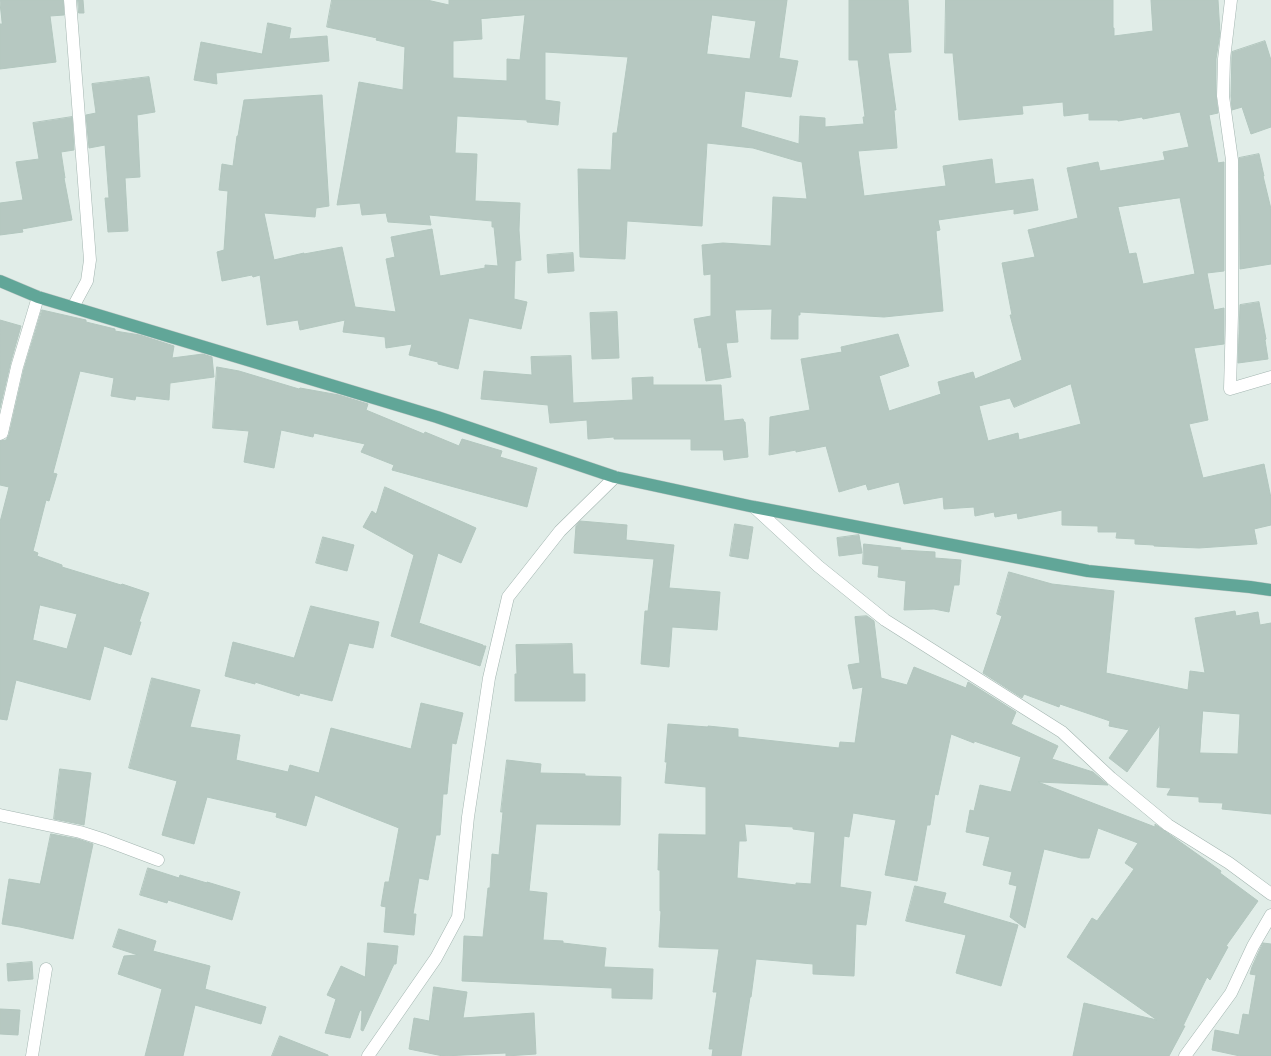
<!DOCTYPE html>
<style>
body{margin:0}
canvas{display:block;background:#e1ede8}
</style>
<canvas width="1271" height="1056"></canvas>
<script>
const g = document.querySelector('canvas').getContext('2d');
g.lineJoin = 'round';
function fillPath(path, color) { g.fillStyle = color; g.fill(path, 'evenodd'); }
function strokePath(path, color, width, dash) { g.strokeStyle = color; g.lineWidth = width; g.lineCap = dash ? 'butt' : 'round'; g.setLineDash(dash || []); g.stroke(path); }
const building = new Path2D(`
 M0,0H63L64,15L50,16L56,62L0,69V24H2Z
 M78,0H83L84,13H79Z
 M332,0H427L449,5V0H787L779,58L798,61L791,97L745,91L741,127L799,144L800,116L825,118V127L864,124L863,117H865L858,60H849V0H908L911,52L888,53L896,110H894L897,148L858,151L864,196L946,186L943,166L992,159L995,184L1033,179L1038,210L1014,214V209L938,220L940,230L936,231L943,311L884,317L800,312V315H798V339H771L772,309L735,310L738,342L726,343L731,377L706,381L701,347L699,348L694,319L711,316V274L704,275L702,245L723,243L771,246L773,197L807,199L802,162L797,161L753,148L707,143L702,226L627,221L625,259L580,257L578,169L611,170L613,133H617L628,57L545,52V100L560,102L558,125L527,122V120L457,116L455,153L477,154L475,201L520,203L519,230L521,260L515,261L514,299L527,302L521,329L469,318L458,369L438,364V362L409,355L412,344L386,348L385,337L343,332L345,320L300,330L298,320L267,325L260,275L253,277L252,275L222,281L217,252L224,250L228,191L219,190L222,164L233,166L237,136H238L244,100L322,95L329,206L316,208L315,217L264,213L274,260L304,253V254L342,247L355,307L396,312L386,259L395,257L391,237L432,229L440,276L485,268V265L498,266L494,227H492V221L429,215L431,225L388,222L386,213L362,215L360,203L337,205L359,82L403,90L405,47L376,40L377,38L327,27ZM525,15L520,60L507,59V81L453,78V41L482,39L481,19ZM712,15L756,21L750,59L707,54Z
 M946,0H1113V28H1114V36L1153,31L1151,0H1218L1220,33L1216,59V96L1218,113L1209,115L1218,163L1224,162V271L1207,273L1214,310L1224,308V344L1194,348L1208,420L1189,424L1203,478L1264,464L1271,498V525L1254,529L1257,544L1199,548L1154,546V545L1135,544V539L1116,538L1117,532H1098V526L1062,525V510L1018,519L1017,513L995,517L994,512L975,516L974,507L944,509L943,497L904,504L899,482L868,490L866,484L839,492L826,446L796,452V450L769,455L770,417L810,410L801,359L842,352L841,347L898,334L909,366L879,376L889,411L941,394L938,382L973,372L975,379L1022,360L1010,315H1012L1002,263L1035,257L1028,230L1078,218L1067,168L1098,162L1100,171L1165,160L1163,152L1189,147L1180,112L1143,119L1142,117L1118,121V120H1089V113L1064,116L1063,102L1022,106L1023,114L959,120L953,53H945ZM1180,198L1195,274L1143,284L1136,253L1129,254L1118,207ZM1071,384L1081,424L1019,440L1018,433L988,441L979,406L1010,398L1014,407Z
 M268,23L291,28L289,39L327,36L329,61L216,73L217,84L194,80L201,42L262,54Z
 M1265,41L1271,60V127L1251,134L1242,107L1232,110L1231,96L1232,52Z
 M149,77L155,112L137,115L140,177L125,178L128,231L108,232L105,198H109L105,145L89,148L86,115L96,113L92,84Z
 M72,117L74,150L61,152L65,178H64L72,220L22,229L23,232L0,235V203L23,200L16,162L39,159L33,123Z
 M1259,154L1264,176H1263L1271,209V264L1240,269L1239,158Z
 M573,253L574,271L548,273L547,255Z
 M1259,302L1266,339L1265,340L1268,359L1238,363L1240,305Z
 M42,310L86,320V322L115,329V331L140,335L174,346L172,358L203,354L212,357L214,377L170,383L169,400L136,396L135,400L111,396L114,378L80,371L53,473L57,474L49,501L46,500L33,551L38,553L37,556L62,565V567L121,585L122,584L149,593L139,622H141L131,655L104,646L90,700L16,680L7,720L0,719V522L9,487L0,485V441L6,440L9,435L24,369ZM40,605L77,614L67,649L33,640Z
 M617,312L619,358L592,359L590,313Z
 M0,320L21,326L10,365L0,408Z
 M571,356L573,403L633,400L632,378L653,377V385H721L724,421L743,419L744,422H745L748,457L724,460L723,450H691V439H614V437L588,439L587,420L550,423L548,405L481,399L484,371L532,375L531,357Z
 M217,367L239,371L299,389L300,388L339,395L368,404L366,410L424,434L425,432L459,446L462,439L502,451L500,457L537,468L527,507L392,470L394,465L361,452L365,444L314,433L313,437L281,430L274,468L244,462L249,431L213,428Z
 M385,487L476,528L461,563L438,553L419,623L483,645V646H486L480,666L391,636L414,555L363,527L372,511L376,514Z
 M580,521L627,525L626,540L674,545L669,588L720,592L717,630L672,627L669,667L641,664L645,611H648L654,559L574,553L576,526Z
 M735,524L753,527L748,559L730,556Z
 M859,535L862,553L839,556L837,538Z
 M323,537L354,545L347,571L316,563Z
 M864,544L901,548L900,550L935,552V558L961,560L959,585H954L949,612L934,609L904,610L906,581L878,577L879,566L863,564Z
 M1009,572L1052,584L1114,591L1106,673L1188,690L1190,671L1205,673L1195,618L1235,611L1236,616L1258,612L1260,625L1271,623V814L1222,809L1223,803L1199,802V797L1167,795L1171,788L1157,787L1160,725L1127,772L1109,758L1129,730L1109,726L1110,721L1060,704L1059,707L1024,694L1022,698L983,673L1002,616L997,614ZM1203,711L1240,714L1238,754L1200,753Z
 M311,606L379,622L373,648L349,643L332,701L300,693L299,696L255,682V684L225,676L233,642L294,658Z
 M867,616L874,621L881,678L907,685L914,667L966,688L968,682L970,683L1016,712L1011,724L1058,746L1052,759L1093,772L1108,785L1038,782L1155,827V824L1221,871L1220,873L1258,901L1226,946L1228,947L1210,980L1207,977L1183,1026H1185L1169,1056H1073L1084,1003L1157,1020L1067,957L1092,918L1097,921L1134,869L1125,863L1138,843L1098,828L1089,858H1081L1044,849L1025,928L1010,917L1017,886L1009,884L1012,872L983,865L990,837L966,832L970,810L974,811L980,785L1011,792L1021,757L974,741V743L951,734L938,795L935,794L930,825H927L917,881L885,875L896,820L853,813L849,837L844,836L840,887L871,892L866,925L856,924L854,976L813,974V964L756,959L751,997H750L741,1056H712L713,1049H709L717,992H713L719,949L659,947L661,911H660V870H658L659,834L706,835V787L665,783L667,762H665L668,724L708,727V726L738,729V737L839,748L840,742L855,743L863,687L853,689L848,665L860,663L855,617ZM745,824L793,827V829L815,832L811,884L796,883V885L737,878L739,841H746Z
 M572,644L573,674H585V701H515V674H517L516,645Z
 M152,678L200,690L190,727L240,735L236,760L288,772L290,765L319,773L331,728L411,749L421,703L463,713L456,744L452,743L447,794H443L440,835H436L428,880L419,878L413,914H416L414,935L384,932L386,907L381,906L385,882H389L399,828L315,795L306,826L276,817L277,813L207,797L194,844L162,835L177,781L129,768Z
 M507,760L541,764L540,773L585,774V776L621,777L620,825L536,824L529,891L547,893L543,940L563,941V943L606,948L604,967L653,969L652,999L612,998V988L462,981L464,936L483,937L488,888H490L492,854L499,855L503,812H501Z
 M60,769L91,773L84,825L54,819Z
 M51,834L78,839L93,844L73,939L20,927L2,924L9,879L40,884Z
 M148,868L179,878L180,875L207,883V882L240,892L232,920L168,900L167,903L140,895Z
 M915,886L946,893L943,903L1018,925L1001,986L956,973L966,935L906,921Z
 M119,929L156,941L153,951L210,966L205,989L266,1007L261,1024L195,1005L183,1056H145L162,989L118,974L124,956L138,955L113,947Z
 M368,943L398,946L396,964H394L363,1031L361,1030L362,1011L360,1010L350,1038L325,1033L336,999L327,995L341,966L365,977Z
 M1263,943L1271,944V1056H1240L1212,1050L1215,1030L1239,1035L1243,1014L1249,1015L1256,975L1250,974L1252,967Z
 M32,962L33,979L8,981L7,964Z
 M434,987L467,992L463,1018L534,1013L536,1054L506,1056V1053L443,1056L409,1049L414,1018L429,1021Z
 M0,1009L20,1010L18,1035L0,1034Z
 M280,1036L328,1055V1056H272Z`);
fillPath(building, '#b6c8c1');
strokePath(building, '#b3c7bf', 1);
const minor = new Path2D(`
 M70,0L90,260L87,281L73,307
 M1231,0L1224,59L1223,96L1232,160V315L1230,389L1271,377
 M0,434L2,433L17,367L38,297
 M754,507L818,566L885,620L1062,732L1111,778L1168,825L1229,863L1271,894
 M0,815L80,832L105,840L158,860
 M32,1056L46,969
 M368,1056L436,958L458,917L468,817L489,678L508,597L560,531L615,477
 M1185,1056L1231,993L1253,946L1271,915`);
const major = new Path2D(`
 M0,281L38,297L437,417L615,477L754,507L1088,571L1250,587L1271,590`);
strokePath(minor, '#a3b5b0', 13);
strokePath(major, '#c1c9c7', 13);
strokePath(minor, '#fff', 12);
strokePath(major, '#61a698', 12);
</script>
